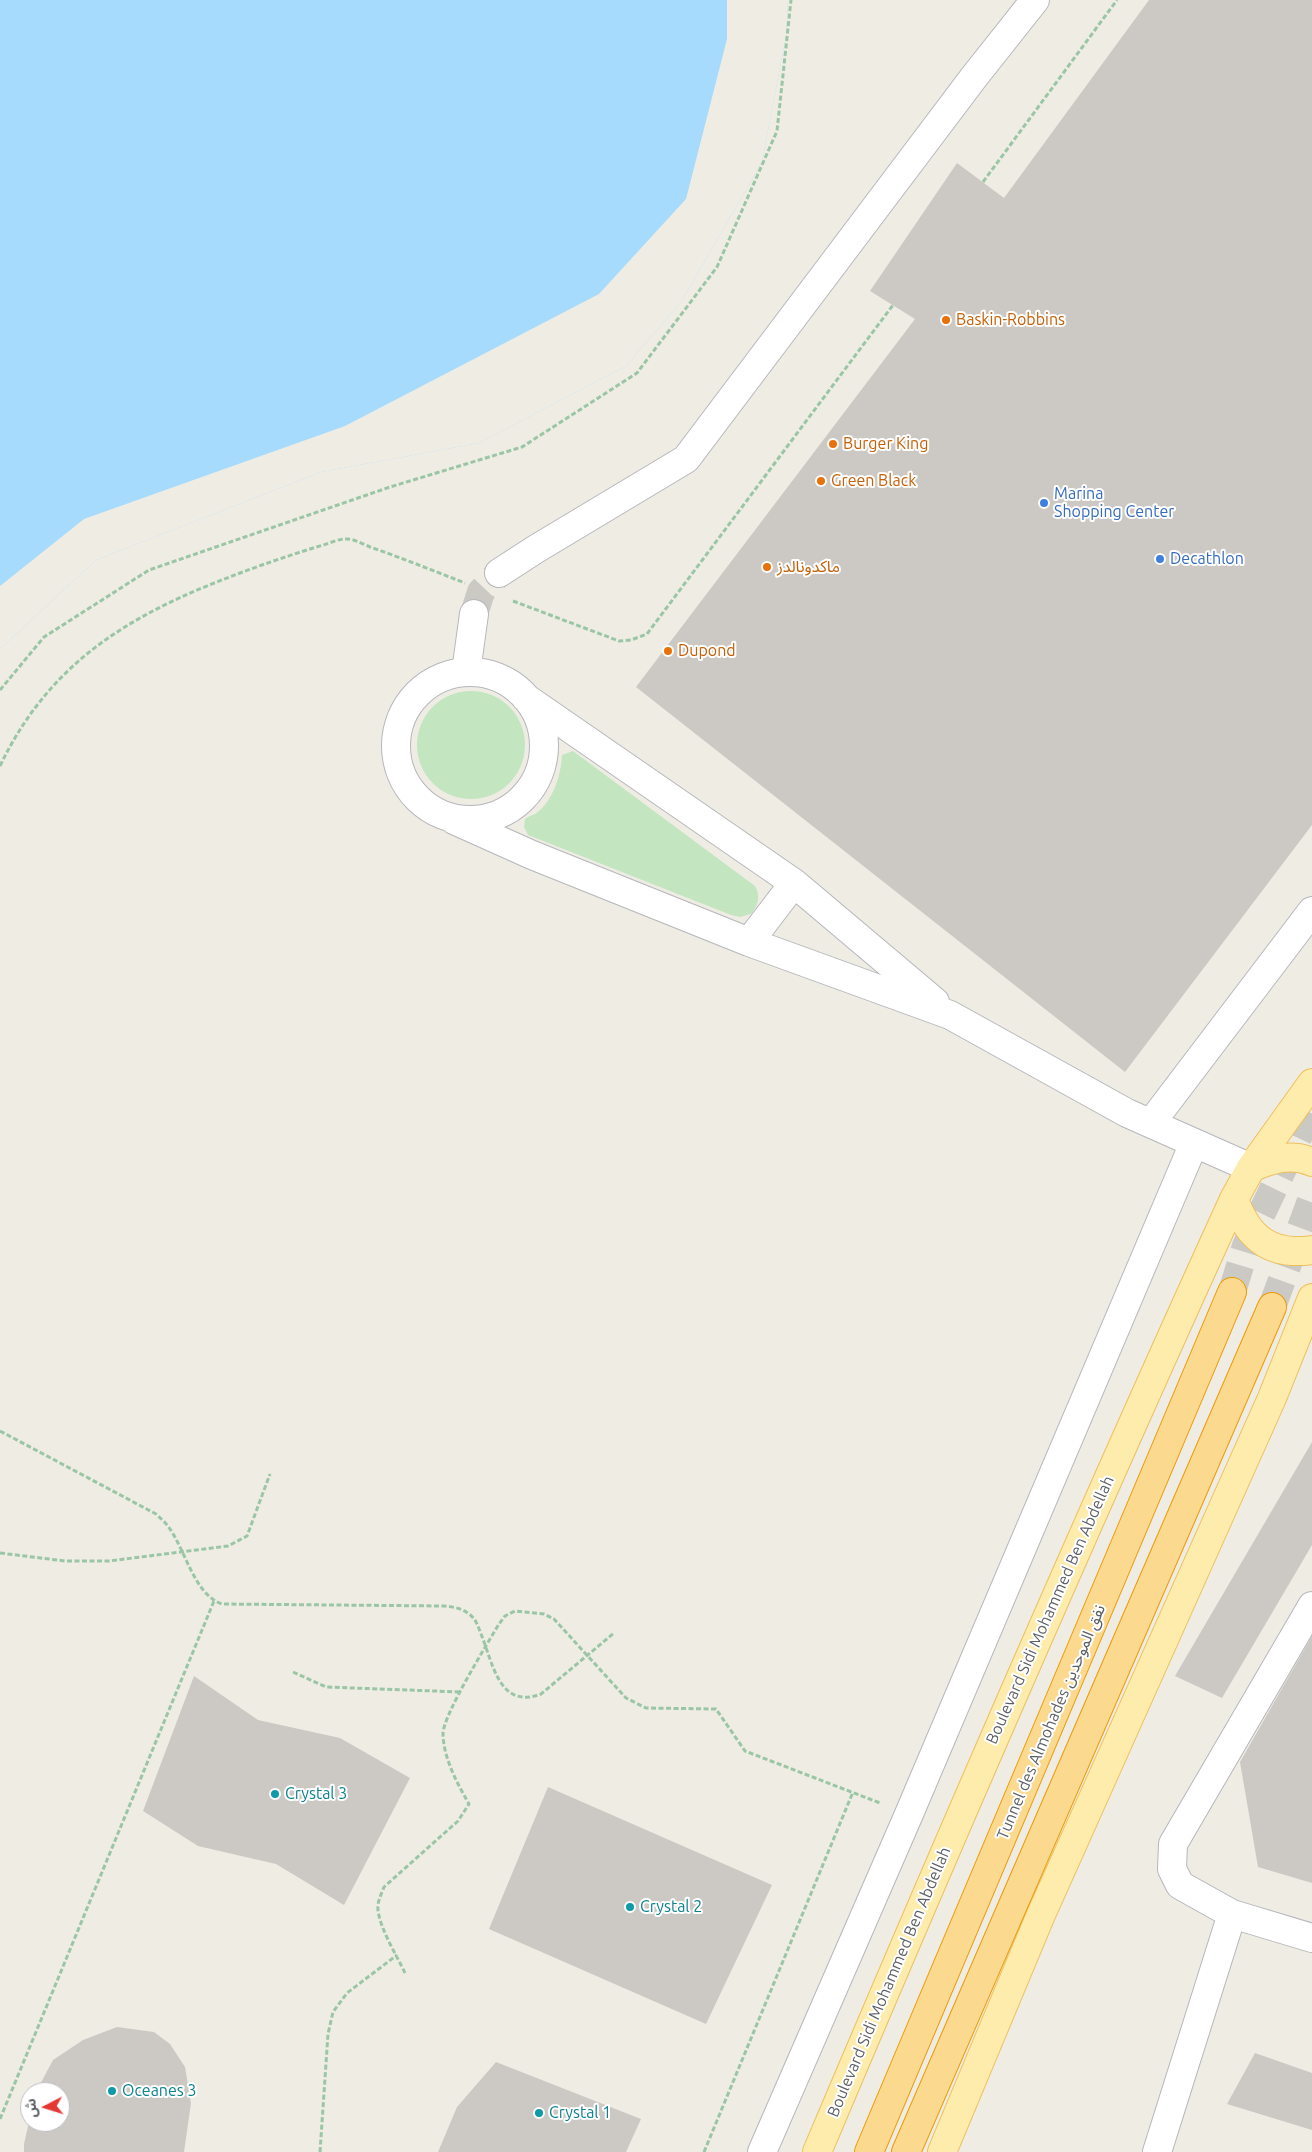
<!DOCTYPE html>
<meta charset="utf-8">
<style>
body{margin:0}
#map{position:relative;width:1312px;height:2152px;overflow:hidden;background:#efece4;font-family:Ubuntu,"Noto Sans Arabic",sans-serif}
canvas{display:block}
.north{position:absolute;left:20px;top:2082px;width:50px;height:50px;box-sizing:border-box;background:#fff;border:1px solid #bebfc1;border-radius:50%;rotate:265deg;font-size:14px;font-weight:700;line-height:20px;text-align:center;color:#5c6065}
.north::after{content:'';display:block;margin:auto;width:18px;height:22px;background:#e63833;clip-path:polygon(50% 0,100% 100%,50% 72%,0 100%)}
</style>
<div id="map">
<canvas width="1312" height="2152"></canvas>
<div class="north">ش</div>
</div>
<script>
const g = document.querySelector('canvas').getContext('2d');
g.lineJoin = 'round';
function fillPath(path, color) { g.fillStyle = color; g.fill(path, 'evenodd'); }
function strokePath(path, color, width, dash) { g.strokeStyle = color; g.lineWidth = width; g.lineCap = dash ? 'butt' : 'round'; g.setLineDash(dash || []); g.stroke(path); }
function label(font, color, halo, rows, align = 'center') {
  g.font = font + ' Ubuntu,"Noto Sans Arabic",sans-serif'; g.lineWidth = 4; g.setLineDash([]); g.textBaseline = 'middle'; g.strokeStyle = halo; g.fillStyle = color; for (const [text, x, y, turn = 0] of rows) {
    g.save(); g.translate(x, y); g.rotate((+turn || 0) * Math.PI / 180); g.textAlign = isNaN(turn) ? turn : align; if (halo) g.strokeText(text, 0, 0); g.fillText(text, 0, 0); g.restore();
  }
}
fillPath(new Path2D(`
 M417 745a54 54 0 1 1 108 0a54 54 0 1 1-108 0Z
 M573,751L755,886C761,896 758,906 751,914L740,917L731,915L528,835L524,827L525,819C530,815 535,815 539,811C554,798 561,774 562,755Z`), '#c3e6c1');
fillPath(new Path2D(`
 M0,0H788L786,36L762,162L681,302L626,366L479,443L321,472L96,560L0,649Z`), '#a6dbfd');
fillPath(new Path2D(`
 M727,0H788L786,36L762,162L681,302L626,366L479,443L321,472L96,560L0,649V586L84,519L345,426L599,294L686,199L727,39Z`), '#efece4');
fillPath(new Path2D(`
 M1149,0H1312V825L1125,1072L636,687L915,319L870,291L957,163L1004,198Z
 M1312,1442V1545L1222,1698L1175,1676Z
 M1312,1636V1883L1258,1867L1240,1762Z
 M194,1676L258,1720L340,1738L410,1778L344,1905L276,1864L198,1846L143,1811Z
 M548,1787L772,1885L706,2024L489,1929Z
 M117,2027L154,2032L170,2044L185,2067L191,2103L184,2152H24V2144L29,2122H60V2092H36L53,2060L83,2040Z
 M1255,2053L1312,2073V2130L1227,2104Z
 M496,2062L641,2119L626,2152H438L457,2107Z`), '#ccc8c4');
strokePath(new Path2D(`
 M474,614L481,592L499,573`), '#cac9c4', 28, [28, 14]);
strokePath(new Path2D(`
 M1232,1292L1246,1246L1312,1108
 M1272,1307L1312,1198`), '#cac9c4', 28, [28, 14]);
const minor = new Path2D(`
 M499,573L536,549L686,459L974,77L1035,0
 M396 746a74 74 0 1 1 148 0a74 74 0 1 1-148 0Z
 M466,672L474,614
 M526,698L794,883L935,1002
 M454,820L532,855L749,942L950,1015L1127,1113L1251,1168
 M749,942L794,883
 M1151,1123L1312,911
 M1312,1606L1173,1844L1172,1869L1180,1885L1232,1914L1312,1938
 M762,2152L909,1814L1194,1143
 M1157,2152L1232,1914`);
const major = new Path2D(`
 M1251,1168C1271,1159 1291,1153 1312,1162
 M1234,1199C1248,1238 1270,1256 1312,1250
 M817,2152C952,1833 1090,1515 1234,1199L1251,1168L1312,1083
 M942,2152L1040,1917L1272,1398L1312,1298`);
const highway = new Path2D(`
 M869,2152L1232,1292
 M906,2152L1272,1307`);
strokePath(minor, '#b5b7bb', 30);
strokePath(major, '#efbf5d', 30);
strokePath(highway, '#ee9a05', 30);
strokePath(new Path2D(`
 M983,182L1117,0
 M513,601L619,641L631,640L647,634L893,305
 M0,690L44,637L149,570L390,487L522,447L637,373L717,267L777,131L791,0
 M0,766C55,651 147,606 262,565C282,558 303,551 323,545C330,543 338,539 345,539C352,538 363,544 370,547C402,558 434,571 465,583
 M0,1431L156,1514C160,1518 164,1521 167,1525C185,1547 193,1594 222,1604L444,1606C453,1607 462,1608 469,1614C476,1619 478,1626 481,1634C493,1663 499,1710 541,1694L614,1633
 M0,1553L65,1561H109L228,1546L247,1536L270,1474
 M293,1672L326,1687L461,1692
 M405,1973C397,1956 380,1929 378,1910C377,1902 381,1895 384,1887L458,1821L469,1804C457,1783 443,1757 443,1733C444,1714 487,1644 499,1624L505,1616L515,1611L544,1614L554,1619L626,1698L646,1708L716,1709L745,1751L880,1803
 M0,2119L214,1601
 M320,2152L328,2034L333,2012L347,1993L397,1955
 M704,2152L853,1792`), '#9bc6a5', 3, [5, 2.5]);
strokePath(minor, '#fff', 28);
strokePath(major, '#fdecab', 28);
strokePath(highway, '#fbda8f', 28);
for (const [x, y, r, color] of [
 [946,320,5,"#e8710a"],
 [833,444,5,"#e8710a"],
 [821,481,5,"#e8710a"],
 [1044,503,5,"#3f7fe0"],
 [1160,559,5,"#3f7fe0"],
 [767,567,5,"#e8710a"],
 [668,651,5,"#e8710a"],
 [275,1794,5,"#0f9aa8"],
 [630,1907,5,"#0f9aa8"],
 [112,2091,5,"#0f9aa8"],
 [539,2113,5,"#0f9aa8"]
]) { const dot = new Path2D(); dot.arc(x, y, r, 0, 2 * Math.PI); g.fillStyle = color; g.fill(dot); strokePath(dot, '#fff', 2); }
label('16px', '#c56008', '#fff', [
 ["Baskin-Robbins",956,320],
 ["Burger King",843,444],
 ["Green Black",831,481],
 ["ماكدونالدز",777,567],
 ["Dupond",678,651]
], 'left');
label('16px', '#366cbe', '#fff', [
 ["Marina",1054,494],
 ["Shopping Center",1054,512],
 ["Decathlon",1170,559]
], 'left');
label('16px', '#5c6065', '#fff', [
 ["Boulevard Sidi Mohammed Ben Abdellah",1050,1610,-66],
 ["Tunnel des Almohades نفق الموحدين",1051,1722,-67],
 ["Boulevard Sidi Mohammed Ben Abdellah",889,1982,-67]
]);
label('16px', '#0d838f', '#fff', [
 ["Crystal 3",285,1794],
 ["Crystal 2",640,1907],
 ["Oceanes 3",122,2091],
 ["Crystal 1",549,2113]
], 'left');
</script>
